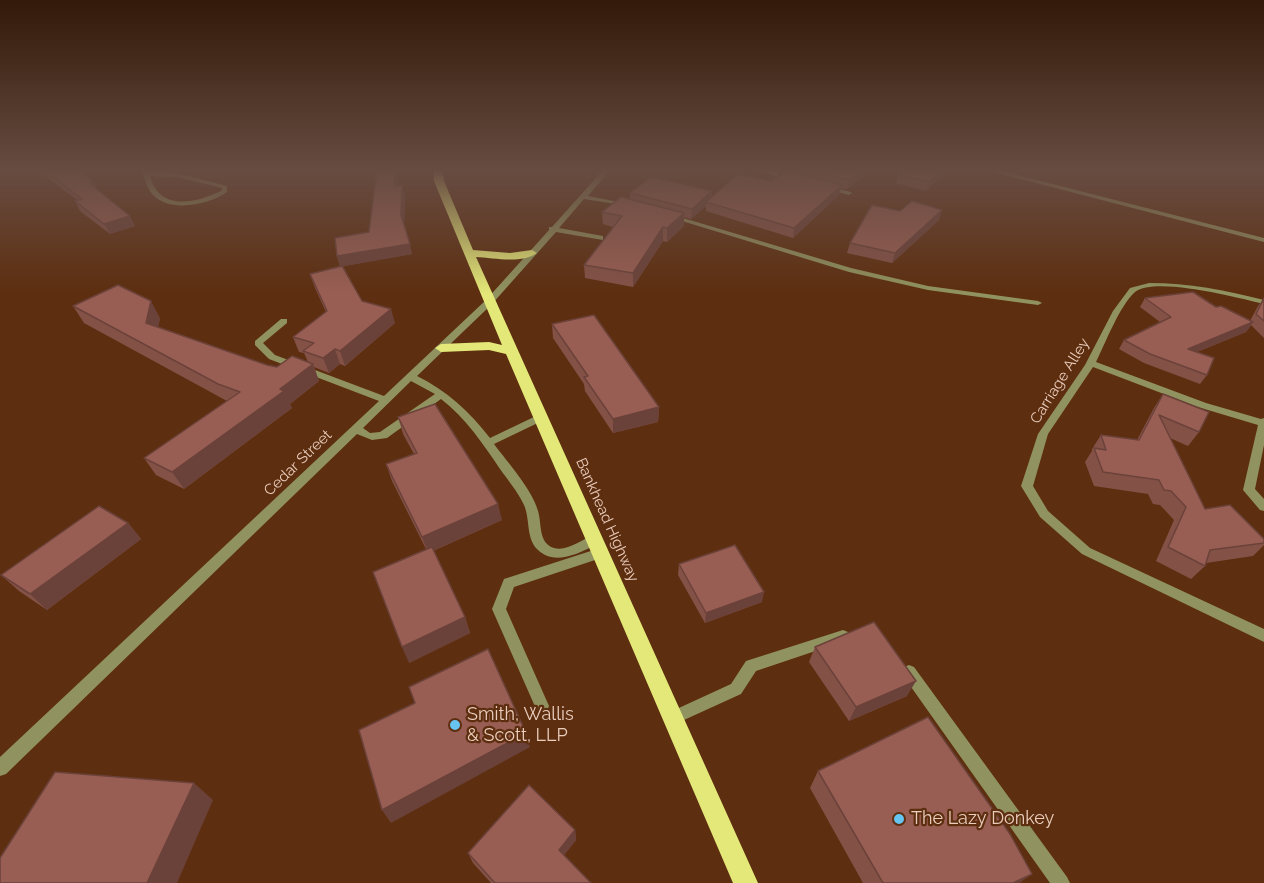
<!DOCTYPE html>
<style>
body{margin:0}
canvas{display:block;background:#5d2e0f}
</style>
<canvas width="1264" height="883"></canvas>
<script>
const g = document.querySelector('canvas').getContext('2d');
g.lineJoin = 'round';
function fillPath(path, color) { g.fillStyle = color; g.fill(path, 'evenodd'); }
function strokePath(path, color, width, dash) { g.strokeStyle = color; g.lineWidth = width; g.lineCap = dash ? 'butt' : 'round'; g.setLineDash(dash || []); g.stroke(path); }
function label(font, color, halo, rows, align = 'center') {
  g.font = font + ' Raleway,sans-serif'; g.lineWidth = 4.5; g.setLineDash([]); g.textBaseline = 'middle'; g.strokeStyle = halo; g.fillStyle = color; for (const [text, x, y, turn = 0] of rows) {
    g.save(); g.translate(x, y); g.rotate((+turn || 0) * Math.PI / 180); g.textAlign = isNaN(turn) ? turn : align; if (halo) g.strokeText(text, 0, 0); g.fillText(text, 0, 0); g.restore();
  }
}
fillPath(new Path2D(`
 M142,170L177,173L227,186V192C210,204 172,213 154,196C147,189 145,180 142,170ZM150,176L177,177L222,188L221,191C195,203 160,212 150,176Z
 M603,170H610L588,196L629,204V206L584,199L559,228L603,236V240L556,232L492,304L417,376C447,391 469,411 490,438L536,416H544L545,418L544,420L494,444C508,463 532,489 538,511C542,524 538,543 554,548C567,552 582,539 594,535L598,537L600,540C597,545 591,547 585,550C570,557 552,563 538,550C525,538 531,518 523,503C517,491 508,480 500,469C483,444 466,418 441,399L387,438L372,440L357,434L6,774L0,776V757L379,401L269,359L255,345V341L281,319H287V323L263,343L275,355L384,396L486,300L549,230V227H552ZM411,381L435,394L380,432L370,433L363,428Z
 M755,170H767L796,179L793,181Z
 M986,170H998L1264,238V242Z
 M828,186L851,192L852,193L849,195L826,189L825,188Z
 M669,215H673L851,268L928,286L1038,301L1042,303L1038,305L928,290L849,272L669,217Z
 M1149,283C1189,283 1225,290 1264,300V304C1239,298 1156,276 1135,292C1120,305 1105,344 1096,362L1206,403L1261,419L1264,418V445L1255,489L1264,499V511L1260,510L1243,490L1258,425L1198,407L1093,367L1048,434L1033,486L1048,511L1090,548L1264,629V642L1082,554L1040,517L1021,486L1038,434L1085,365L1113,311L1130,288Z
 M600,548L604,549L606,553L604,557L514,587L506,609L549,706L547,711L542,713L537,711L492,609L504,579Z
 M843,630L848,632L850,636L848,640L756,671L741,694L673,725L668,723L666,718L668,713L731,684L746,661Z
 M909,665L914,667L1067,877L1070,883H1050L904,677L902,672L904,667Z`), '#90935f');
fillPath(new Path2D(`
 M434,170H442L444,181L473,250L510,253L532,250L537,253C522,264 494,258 476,257L758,883H733L506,354L489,350L441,352L435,348L441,344L489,342L502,345L434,181Z`), '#e4e878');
fillPath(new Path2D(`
 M39,170H79L93,182L98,190L135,226L110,234L80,211L75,201L77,200L41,173Z
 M366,170H396L398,178L397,186L405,195L404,223L412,254L343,266L362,301L395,323L345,366L340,364L329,373L314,367L319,381L290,404L292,408L184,489L156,475L144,458L227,401L84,323L73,306L160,318L158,327L267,365L277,367L308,362L304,353L299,352L293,337L326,312L315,288L310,274L340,266L337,256L369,232L377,171H366Z
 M794,170H864L863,177L847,189L841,188L839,195L793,238L706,211V206L691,219L684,217V226L667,242L663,241L633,287L585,278L584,265L613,227L603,224L602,212L630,199V193L712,197L771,181L793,173Z
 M948,170L926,191L896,183L898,174Z
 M900,211L939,220L892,263L847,253L850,243Z
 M1145,298L1216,307L1250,321L1258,306L1264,298V338L1251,325L1246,332L1197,352L1207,375L1200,384L1144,363L1119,349L1124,340L1160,322L1140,307Z
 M552,324L659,407L658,422L613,433L585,391L584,384L553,338Z
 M1163,394L1199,432L1188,446L1170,438L1205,509L1264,539V545L1253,556L1206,563L1205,566L1191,579L1156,561L1174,520L1160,505L1153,504L1148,494L1094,486L1085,462L1092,451V449L1101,435L1137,440L1154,408Z
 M398,417L502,520L433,551L465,617L470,633L409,663L426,549L392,481L386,464L414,454L403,434Z
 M128,523L141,539L47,610L19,591L1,575Z
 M679,564L762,602L705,623L678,575Z
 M815,647L907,696L849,721L809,662Z
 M818,771L1032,874L1019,883H863L810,788Z
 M575,830L576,840L564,855L591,883H491L473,863L468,853Z`), '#845147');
fillPath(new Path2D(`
 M396,170L398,178L397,195L394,186Z
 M861,170H864L863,177L847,189L849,180Z
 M941,170H948L926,191L929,182Z
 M93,182L99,191L89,183Z
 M402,185L405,195L404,225L401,215Z
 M842,185L839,195L793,238L794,228Z
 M712,191V201L706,202V206L691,219L692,209Z
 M942,210L939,220L892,263L895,253Z
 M684,213V226L667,242V228Z
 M130,216L135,226L110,234L104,224Z
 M663,227V241L633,287V273Z
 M410,244L412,254L340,267L337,256Z
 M151,301L160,318L156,340L146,323Z
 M391,309L395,323L345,366L340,351Z
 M1253,322L1246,332L1182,358L1188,349Z
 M335,349L340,364L329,373L323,358Z
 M313,364L319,381L290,404L292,408L184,489L172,472Z
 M659,407L658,422L613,433V419Z
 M498,504L502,520L428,553L422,537Z
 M128,523L141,539L47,610L30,594Z
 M764,592L762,602L705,623L706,613Z
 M465,617L470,633L409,663L402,647Z
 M916,681L907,696L849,721L856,707Z
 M526,733L530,747L391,823L382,810Z
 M194,783L213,800L177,883H147Z
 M575,830L576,840L561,859L559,850Z
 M1032,874L1019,883H1013Z`), '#6b423a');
const building = new Path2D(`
 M44,170H79L93,182L89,183L130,216L104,224L75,201L82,199Z
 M377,170H396L394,186L402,185L401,215L410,244L337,256L335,238L369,232Z
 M813,170H861L849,180Z
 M902,170H941L929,182L898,174Z
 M786,171L842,185L794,228L706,202L738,174L771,181Z
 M651,177L712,191L692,209L630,193Z
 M621,197L684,213L667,228L663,227L633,273L584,265L622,216L602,212Z
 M912,201L942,210L895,253L850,243L872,205L900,211Z
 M342,266L362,301L391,309L340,351L335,349L323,358L303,351L314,343L293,337L327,311L310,274Z
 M118,285L151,301L146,323L267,365L277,367L292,356L313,364L280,389L284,391L172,472L144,458L240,392L218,384L73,306Z
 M1193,292L1216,307L1221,306L1253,322L1188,349L1214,358L1207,375L1150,354L1124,340L1171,317L1145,298Z
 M1264,298V321L1256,314Z
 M594,315L659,407L613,419L584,377L588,376L552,324Z
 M1163,394L1209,412L1199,432L1159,415L1205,509L1230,505L1264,539V543L1210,550L1205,566L1168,547L1186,507L1171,491L1164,490L1159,480L1103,472L1094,448L1106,450L1101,435L1139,440Z
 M435,404L498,504L422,537L386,464L417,453L398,417Z
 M99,506L128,523L30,594L1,575Z
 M735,545L764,592L706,613L679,564Z
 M432,547L465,617L402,647L373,572Z
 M874,622L916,681L856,707L815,647Z
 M488,649L526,733L382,810L359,730L415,703L409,687Z
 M928,717L1010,834L1032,874L1013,883H883L818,771Z
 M55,772L194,783L147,883H0V858Z
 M529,785L575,830L559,850L591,883H495L468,853Z`);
fillPath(building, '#995e53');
strokePath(building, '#6b423a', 1.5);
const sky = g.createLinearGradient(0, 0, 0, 294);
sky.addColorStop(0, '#331908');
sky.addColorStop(0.58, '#674c42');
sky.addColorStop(1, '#674c4200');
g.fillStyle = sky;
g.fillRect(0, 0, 1264, 294);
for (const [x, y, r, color] of [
 [455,725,6,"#67c4f0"],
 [899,819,6,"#67c4f0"]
]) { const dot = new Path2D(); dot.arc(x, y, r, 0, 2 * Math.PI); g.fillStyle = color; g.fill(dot); strokePath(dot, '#5d2e0f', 2); }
label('15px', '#eacdbd', '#5d2e0f', [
 ["Carriage Alley",1060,381,-58],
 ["Cedar Street",298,463,-44],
 ["Bankhead Highway",607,520,66]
]);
label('18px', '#eacdbd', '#5d2e0f', [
 ["Smith, Wallis",467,715],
 ["& Scott, LLP",467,736],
 ["The Lazy Donkey",911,819]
], 'left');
</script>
